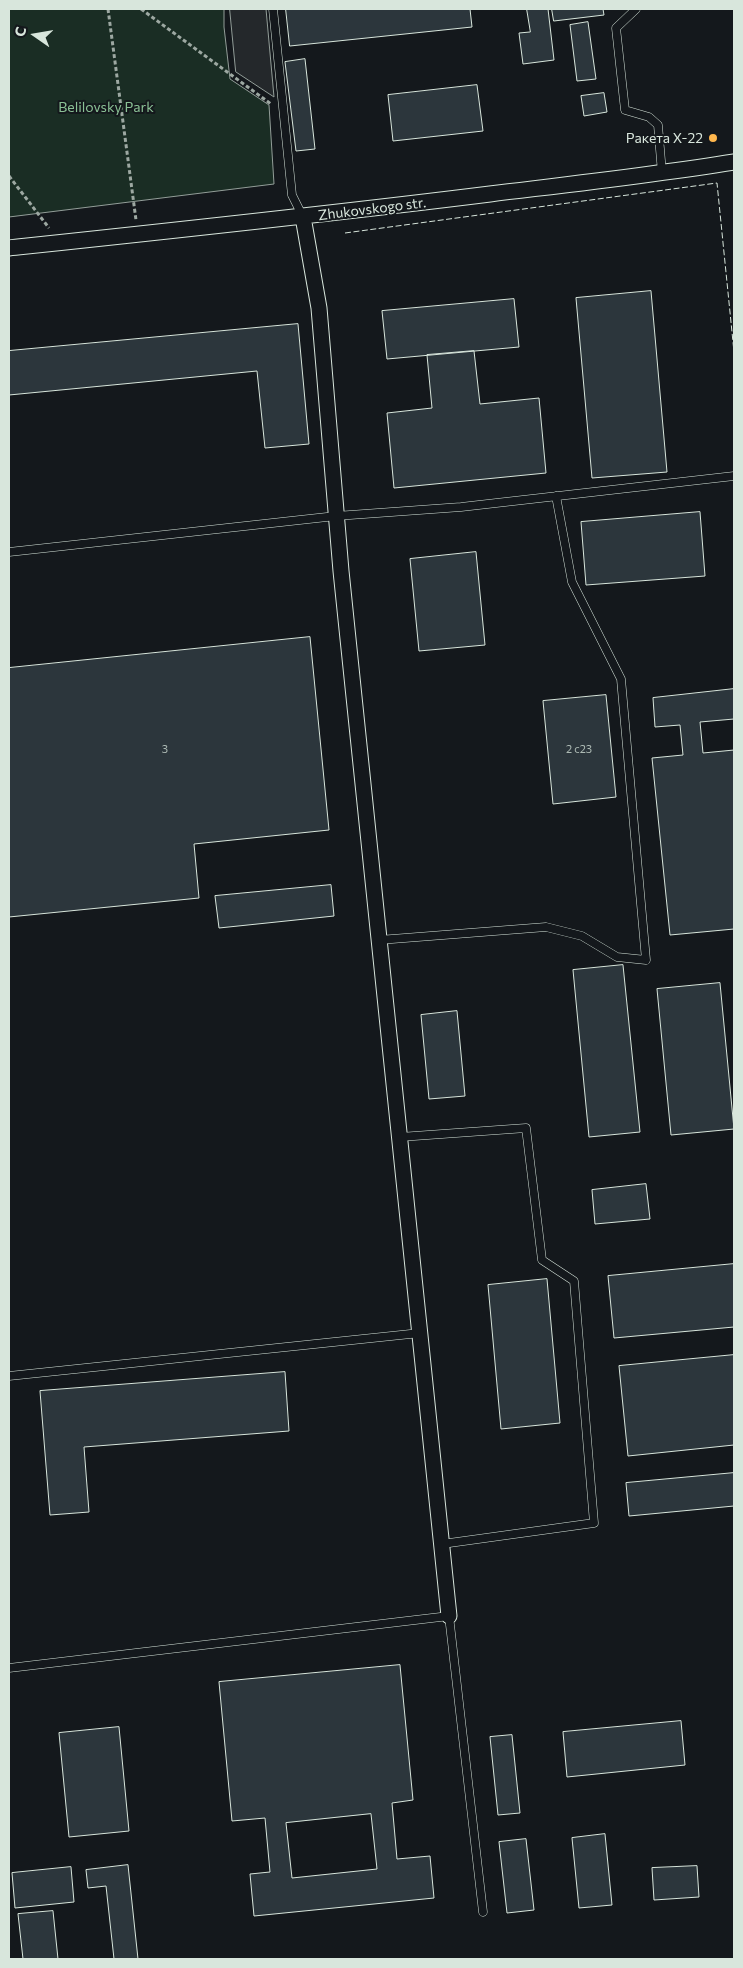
<!DOCTYPE html>
<meta charset="utf-8">
<style>
body{margin:0}
#map{position:relative;width:743px;height:1968px;overflow:hidden;background:#14181c;font-family:Commissioner,sans-serif}
canvas{display:block}
.frame{position:absolute;inset:0;border:10px solid #d8e6dc;pointer-events:none}
.north{position:absolute;left:10px;top:10px;width:50px;height:50px;-webkit-text-stroke:4px #14181c;paint-order:stroke;rotate:283deg;font-size:14px;font-weight:700;line-height:20px;text-align:center;color:#d8e6dc}
.north::after{content:'';display:block;margin:auto;width:18px;height:22px;background:#d8e6dc;clip-path:polygon(50% 0,100% 100%,50% 72%,0 100%)}
</style>
<div id="map">
<canvas width="743" height="1968"></canvas>
<div class="frame"></div>
<div class="north">С</div>
</div>
<script>
const g = document.querySelector('canvas').getContext('2d');
g.lineJoin = 'round';
function fillPath(path, color) { g.fillStyle = color; g.fill(path, 'evenodd'); }
function strokePath(path, color, width, dash) { g.strokeStyle = color; g.lineWidth = width; g.lineCap = dash ? 'butt' : 'round'; g.setLineDash(dash || []); g.stroke(path); }
function label(font, color, halo, rows, align = 'center') {
  g.font = font + ' Commissioner,sans-serif'; g.lineWidth = 4; g.setLineDash([]); g.textBaseline = 'middle'; g.strokeStyle = halo; g.fillStyle = color; for (const [text, x, y, turn = 0] of rows) {
    g.save(); g.translate(x, y); g.rotate((+turn || 0) * Math.PI / 180); g.textAlign = isNaN(turn) ? turn : align; if (halo) g.strokeText(text, 0, 0); g.fillText(text, 0, 0); g.restore();
  }
}
const green = new Path2D(`
 M9,9H224V27L230,79L269,105L274,184L9,217Z`);
fillPath(green, '#1a2d24');
strokePath(green, '#939e99', 1);
const parking = new Path2D(`
 M230,9H266L274,97L236,72Z`);
fillPath(parking, '#24282b');
strokePath(parking, '#939e99', 1);
const building = new Path2D(`
 M286,9H470L472,27L290,46Z
 M527,9H548L554,60L523,64L519,33L530,32Z
 M552,9H603L604,15L554,21Z
 M588,22L596,79L577,81L570,25Z
 M305,59L315,149L296,151L285,62Z
 M477,85L483,131L393,141L388,95Z
 M604,93L607,112L584,116L581,96Z
 M651,291L667,472L592,478L576,298Z
 M514,299L519,347L387,359L382,311Z
 M298,324L309,444L265,448L257,371L9,395V351Z
 M474,351L480,404L539,398L546,473L394,488L387,413L432,408L427,355Z
 M700,512L705,576L586,585L581,522Z
 M476,552L485,645L419,651L410,559Z
 M310,637L329,830L194,844L199,898L9,917V668Z
 M734,689V719L700,722L703,753L734,750V929L670,935L652,758L683,755L680,725L655,727L653,698Z
 M606,695L616,797L553,804L543,701Z
 M331,885L334,916L219,928L215,896Z
 M623,965L640,1132L589,1137L573,970Z
 M720,983L734,1129L671,1135L657,989Z
 M457,1011L465,1096L429,1099L421,1015Z
 M646,1184L650,1219L595,1224L592,1190Z
 M734,1264V1327L614,1338L608,1276Z
 M547,1279L560,1423L501,1429L488,1285Z
 M734,1355V1445L628,1456L619,1366Z
 M285,1372L289,1431L84,1447L89,1512L50,1515L40,1391Z
 M734,1473V1506L629,1516L626,1483Z
 M400,1665L413,1800L392,1803L397,1859L430,1856L434,1898L254,1916L250,1874L270,1872L265,1818L232,1821L219,1682ZM371,1814L377,1869L292,1878L286,1823Z
 M681,1721L685,1765L567,1777L563,1732Z
 M119,1727L129,1831L69,1837L59,1733Z
 M512,1735L520,1813L498,1815L490,1737Z
 M605,1834L612,1905L579,1908L572,1838Z
 M526,1839L534,1910L507,1913L499,1842Z
 M128,1865L138,1959H114L106,1886L88,1888L86,1870Z
 M697,1866L699,1897L654,1900L652,1868Z
 M71,1867L74,1902L15,1908L12,1873Z
 M53,1911L58,1959H23L18,1914Z`);
fillPath(building, '#2c363c');
strokePath(building, '#d8e6dc', 1);
const lane = new Path2D(`
 M273,9L292,195L303,217
 M636,9L616,28L625,110L649,117L658,125L662,173
 M9,552L336,516L461,507L734,476
 M379,940L546,927L582,936L617,957L646,960L621,679L572,582L556,496
 M400,1137L526,1128L542,1260L574,1281L594,1523L442,1544
 M9,1376L420,1333
 M9,1668L449,1616L483,1912`);
const street = new Path2D(`
 M303,217L319,308L341,571L449,1616
 M9,248C169,231 330,214 490,194C572,184 653,175 734,162`);
strokePath(lane, '#d8e6dc', 9);
strokePath(street, '#d8e6dc', 17);
strokePath(new Path2D(`
 M108,9L136,220
 M141,9L271,104
 M9,176L49,228`), '#9da8a2', 3, [4, 2.5]);
strokePath(lane, '#14181c', 8);
strokePath(street, '#14181c', 15);
strokePath(new Path2D(`
 M345,233L717,183L734,352`), '#d8e6dc', 1, [6, 2.5]);
for (const [x, y, r, color] of [
 [713,138,5,"#ffb74d"]
]) { const dot = new Path2D(); dot.arc(x, y, r, 0, 2 * Math.PI); g.fillStyle = color; g.fill(dot); strokePath(dot, '#14181c', 2); }
label('11px', '#adbab4', null, [
 ["3",165,749],
 ["2 с23",579,749]
]);
label('14px', '#8ac095', '#14181c', [
 ["Belilovsky Park",106,107]
]);
label('14px', '#d8e6dc', '#14181c', [
 ["Ракета Х-22",703,138]
], 'right');
label('14px', '#d8e6dc', '#14181c', [
 ["Zhukovskogo str.",372,209,-7]
]);
</script>
